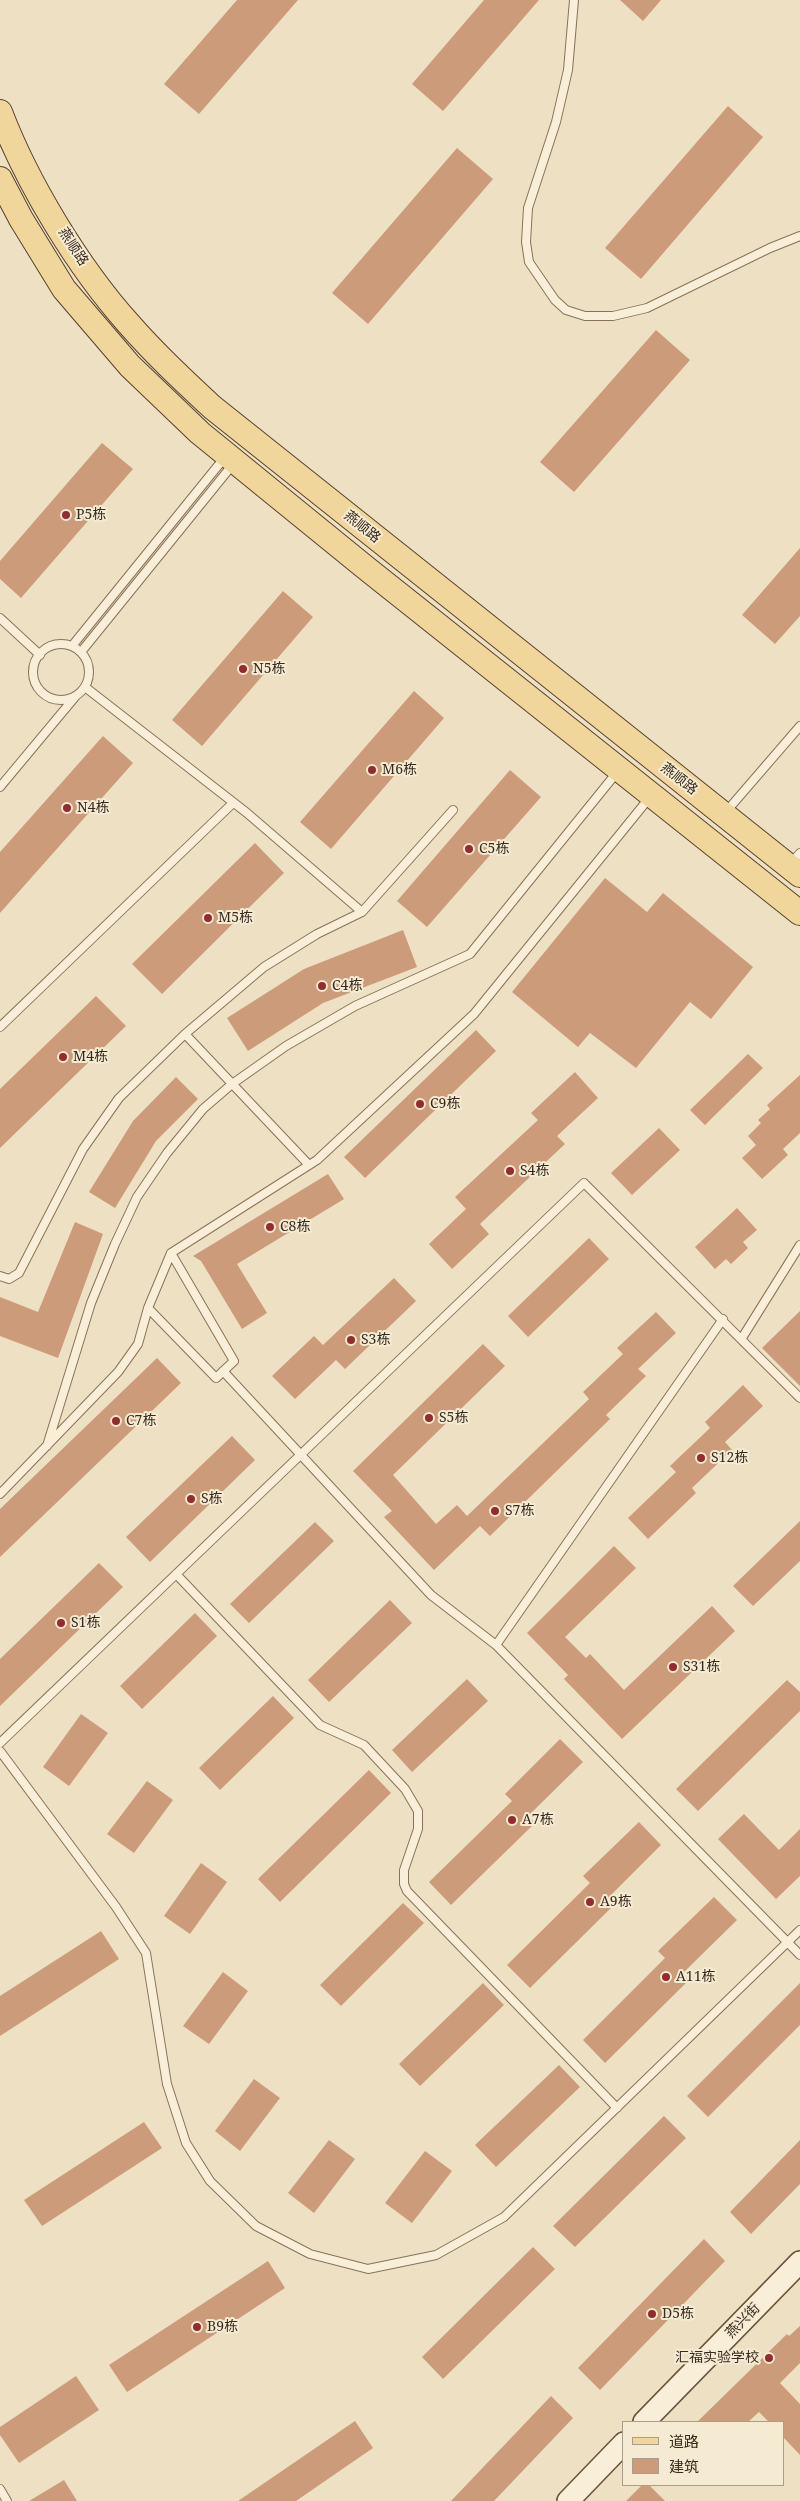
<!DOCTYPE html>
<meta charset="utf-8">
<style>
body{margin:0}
#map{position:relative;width:800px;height:2501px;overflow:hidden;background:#eee1c3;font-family:"Noto Serif","Noto Sans SC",serif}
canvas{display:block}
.legend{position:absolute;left:622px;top:2421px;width:162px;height:65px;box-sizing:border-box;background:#f5ebd3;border:1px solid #a99e8b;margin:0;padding:6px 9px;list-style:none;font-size:15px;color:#382b1e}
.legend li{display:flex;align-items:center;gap:10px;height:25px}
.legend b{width:25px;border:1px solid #a99e8b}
</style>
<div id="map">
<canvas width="800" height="2501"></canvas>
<ul class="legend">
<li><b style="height:6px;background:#f1d69b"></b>道路</li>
<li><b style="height:14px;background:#cc9b79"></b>建筑</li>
</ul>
</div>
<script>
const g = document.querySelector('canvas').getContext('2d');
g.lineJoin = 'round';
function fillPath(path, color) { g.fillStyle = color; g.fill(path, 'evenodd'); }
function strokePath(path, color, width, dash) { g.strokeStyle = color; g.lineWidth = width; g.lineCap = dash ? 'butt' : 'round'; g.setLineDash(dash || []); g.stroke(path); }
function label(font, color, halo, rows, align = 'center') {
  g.font = font + ' "Noto Serif","Noto Sans SC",serif'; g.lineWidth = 4; g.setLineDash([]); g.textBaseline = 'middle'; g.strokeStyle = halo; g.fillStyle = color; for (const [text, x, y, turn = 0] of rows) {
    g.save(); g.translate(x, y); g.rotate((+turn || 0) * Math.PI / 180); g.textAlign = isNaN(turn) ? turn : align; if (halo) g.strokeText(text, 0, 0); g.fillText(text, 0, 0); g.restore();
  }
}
fillPath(new Path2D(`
 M237,0H298L199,114L164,84Z
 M484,0H539L443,111L412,84Z
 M620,0H661L643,21Z
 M728,106L763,137L641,279L605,248Z
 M457,148L493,179L368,324L332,293Z
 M656,330L690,360L574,492L540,462Z
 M102,443L133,469L21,598L0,579V561Z
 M800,548V616L775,644L742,615Z
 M283,591L313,617L202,746L172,720Z
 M414,691L444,718L331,849L300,822Z
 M103,736L133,763L0,913V852Z
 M510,770L541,797L427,927L397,901Z
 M255,843L284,873L162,994L132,964Z
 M605,878L647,912L663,893L753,967L711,1019L690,1002L636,1068L590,1033L578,1047L512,992Z
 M403,930L417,967L323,1003L248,1051L227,1018L304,969Z
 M96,996L126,1026L0,1148V1089Z
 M476,1030L496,1051L365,1178L344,1157Z
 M748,1054L763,1068L705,1125L690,1110Z
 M575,1072L598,1098L557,1136L565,1144L480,1224L489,1234L452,1269L429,1244L466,1209L455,1197L538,1120L531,1113Z
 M800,1075V1133L783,1149L788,1155L762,1179L742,1158L756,1145L748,1136L761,1123L758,1120L770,1109L767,1105Z
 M176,1077L198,1099L156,1141L115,1208L89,1192L133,1121Z
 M659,1128L680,1150L632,1195L611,1173Z
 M328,1174L344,1199L237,1264L267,1313L242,1329L201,1261L193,1256Z
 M737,1208L757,1230L743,1242L748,1248L731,1264L726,1259L715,1269L695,1247Z
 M75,1222L103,1234L58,1358L0,1336V1297L38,1312Z
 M589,1238L609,1259L528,1337L508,1316Z
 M394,1278L416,1301L345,1369L336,1360L295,1399L272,1376L314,1336L323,1345Z
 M800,1311V1386L762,1348Z
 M656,1312L676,1333L638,1369L646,1376L606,1415L610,1419L490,1536L480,1526L434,1570L384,1517L392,1511L353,1471L483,1344L505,1366L393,1475L436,1524L457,1505L467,1516L589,1399L583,1392L623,1354L617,1348Z
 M157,1358L181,1383L0,1557V1509Z
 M743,1385L763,1406L725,1442L732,1450L692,1488L696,1493L648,1539L628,1518L676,1472L670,1466L710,1428L705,1422Z
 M232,1436L255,1460L150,1562L126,1537Z
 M800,1521V1561L753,1606L733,1586Z
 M315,1522L334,1541L249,1623L230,1604Z
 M614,1546L636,1568L565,1637L586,1658L590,1654L624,1690L712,1606L735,1631L622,1739L564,1679L568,1675L527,1633Z
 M99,1563L123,1587L0,1706V1659Z
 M390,1600L412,1623L329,1702L308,1680Z
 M195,1613L217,1636L142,1709L120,1686Z
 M467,1679L488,1701L412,1772L392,1750Z
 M787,1680L800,1692V1711L698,1811L676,1789Z
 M273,1696L294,1718L220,1790L199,1768Z
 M81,1714L108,1733L69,1786L43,1767Z
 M560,1739L583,1762L528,1816L535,1823L451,1905L429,1882L512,1801L505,1794Z
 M369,1770L391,1793L280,1902L258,1879Z
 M147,1781L173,1800L134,1853L107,1834Z
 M744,1814L779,1850L800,1829V1876L776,1899L718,1839Z
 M639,1822L661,1845L607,1899L613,1906L530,1988L507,1965L590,1883L583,1876Z
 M201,1863L227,1882L190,1934L164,1916Z
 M714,1897L737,1920L682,1974L689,1980L605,2063L583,2040L665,1958L658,1951Z
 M403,1903L424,1923L341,2006L320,1985Z
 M101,1931L119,1959L0,2036V1996Z
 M223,1972L248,1991L209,2044L183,2026Z
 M483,1983L504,2005L420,2086L399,2064Z
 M800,1983V2025L708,2117L687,2096Z
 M559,2065L580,2087L496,2167L475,2145Z
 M254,2079L280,2098L240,2151L215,2131Z
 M664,2116L686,2138L575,2247L553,2226Z
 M144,2122L162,2148L42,2226L24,2200Z
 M329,2140L355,2159L314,2213L288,2193Z
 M800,2140V2184L751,2234L730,2212Z
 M425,2151L452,2171L412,2223L385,2203Z
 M704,2239L725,2261L600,2390L578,2368Z
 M533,2247L555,2269L443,2379L422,2357Z
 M268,2261L285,2288L127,2392L109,2365Z
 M800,2326V2363L780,2383L800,2404V2455L784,2438V2422H769L759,2412L748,2422H697L787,2334L789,2336Z
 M76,2376L99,2410L19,2463L0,2435V2427Z
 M551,2396L573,2418L494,2501H451Z
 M355,2421L373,2448L296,2501H238Z
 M64,2480L77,2501H29Z
 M642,2485H649L665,2501H626Z`), '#cc9b79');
const lane = new Path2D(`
 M574,0L568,70L556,122L528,208L526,242L529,262L555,300L566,310L585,316H613L647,308L770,248L800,236
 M0,618L40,655
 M33 672a28 28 0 1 1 56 0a28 28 0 1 1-56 0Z
 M72,646L225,457
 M81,652L234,463
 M85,687L247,813L362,912
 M0,787L75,697
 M725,813L800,726
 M790,864L800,853
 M0,1027L233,803
 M185,1034L309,1165
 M0,1276L9,1279L19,1273L83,1149L119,1098L185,1034L264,967L317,934L362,912L453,810
 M148,1308L216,1378L234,1361L171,1253
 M742,1338L800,1245
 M223,1371L431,1595L496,1645L800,1955
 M47,1446L91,1303L115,1244L137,1197L167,1153L203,1109L232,1084L286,1046L355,1006L470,954L618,771
 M0,1494L118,1372L138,1344L148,1308L171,1253L317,1160L474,1014L650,797
 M176,1574L320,1725L364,1745L405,1789L418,1811V1829L404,1870V1884L407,1891L617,2108
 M496,1645L723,1319
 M0,1743L584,1183L800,1398
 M0,1751L116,1907L146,1953L167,2084L186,2143L210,2181L256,2226L310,2254L368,2269L436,2255L504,2217L800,1930
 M0,2489L7,2501`);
const secondary = new Path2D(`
 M644,2422L800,2262
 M568,2501L624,2443`);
const primary = new Path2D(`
 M0,112C27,183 78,267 128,323C154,353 183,380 212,407L800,875
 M0,179L21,219L64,289L130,366L200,433L366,568L800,913`);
strokePath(lane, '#88725a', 10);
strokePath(secondary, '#6a533d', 24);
strokePath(primary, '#56412e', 26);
strokePath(lane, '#f9eed7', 8);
strokePath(secondary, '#f9eed7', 21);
strokePath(primary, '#f1d69b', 24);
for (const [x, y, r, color] of [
 [66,515,5,"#972a2c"],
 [243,669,5,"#972a2c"],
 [372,770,5,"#972a2c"],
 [67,808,5,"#972a2c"],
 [469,849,5,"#972a2c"],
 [208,918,5,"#972a2c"],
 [322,986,5,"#972a2c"],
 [63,1057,5,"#972a2c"],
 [420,1104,5,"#972a2c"],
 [510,1171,5,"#972a2c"],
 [270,1227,5,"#972a2c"],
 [351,1340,5,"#972a2c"],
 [429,1418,5,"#972a2c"],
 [116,1421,5,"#972a2c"],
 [701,1458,5,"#972a2c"],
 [191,1499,5,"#972a2c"],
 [495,1511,5,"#972a2c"],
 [61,1623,5,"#972a2c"],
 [673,1667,5,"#972a2c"],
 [512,1820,5,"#972a2c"],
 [590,1902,5,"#972a2c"],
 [666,1977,5,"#972a2c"],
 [652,2314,5,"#972a2c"],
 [197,2327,5,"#972a2c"],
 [769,2358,5,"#972a2c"]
]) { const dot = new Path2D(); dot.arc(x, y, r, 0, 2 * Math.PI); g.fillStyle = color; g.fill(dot); strokePath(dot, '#f5ebd3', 2); }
label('14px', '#382b1e', '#f5ebd3', [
 ["燕顺路",73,247,57],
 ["燕顺路",362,527,39],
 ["燕顺路",679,779,38],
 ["燕兴街",743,2321,-46]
]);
label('14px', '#382b1e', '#f5ebd3', [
 ["P5栋",76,515],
 ["N5栋",253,669],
 ["M6栋",382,770],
 ["N4栋",77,808],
 ["C5栋",479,849],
 ["M5栋",218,918],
 ["C4栋",332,986],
 ["M4栋",73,1057],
 ["C9栋",430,1104],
 ["S4栋",520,1171],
 ["C8栋",280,1227],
 ["S3栋",361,1340],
 ["S5栋",439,1418],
 ["C7栋",126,1421],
 ["S12栋",711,1458],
 ["S栋",201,1499],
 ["S7栋",505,1511],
 ["S1栋",71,1623],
 ["S31栋",683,1667],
 ["A7栋",522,1820],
 ["A9栋",600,1902],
 ["A11栋",676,1977],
 ["D5栋",662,2314],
 ["B9栋",207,2327],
 ["汇福实验学校",759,2358,"right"]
], 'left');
</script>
